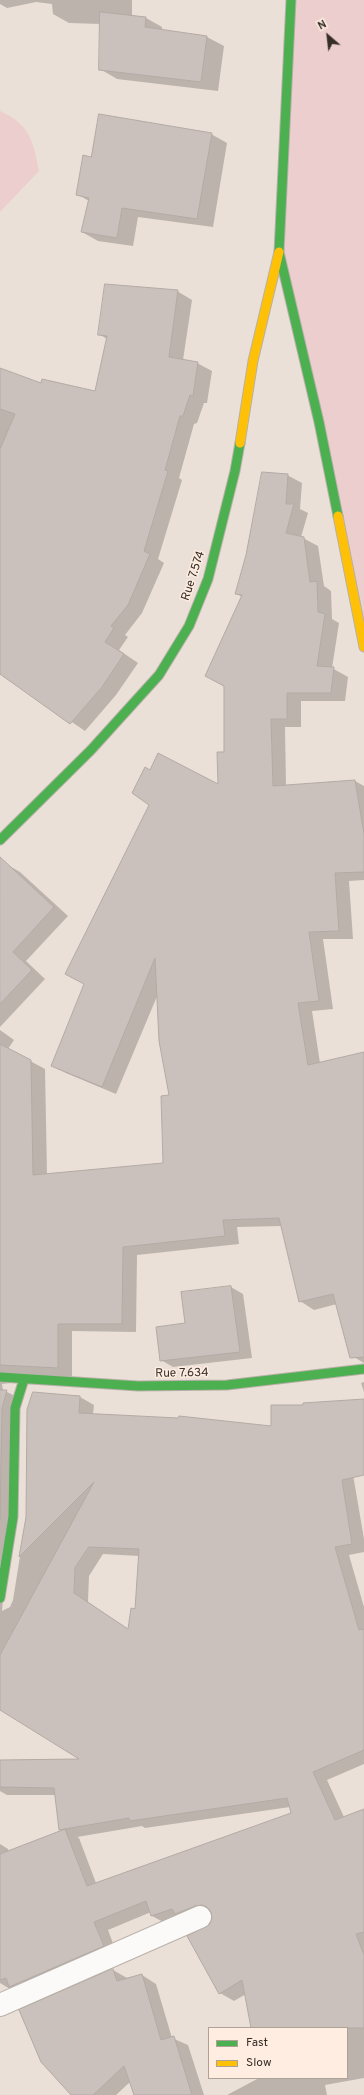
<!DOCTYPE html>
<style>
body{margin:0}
#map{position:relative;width:364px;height:2095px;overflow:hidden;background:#ebe0d7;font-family:Overpass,sans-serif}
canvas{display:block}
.legend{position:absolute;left:208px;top:2027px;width:140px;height:52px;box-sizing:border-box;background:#feede0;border:1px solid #aea196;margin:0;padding:5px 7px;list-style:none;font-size:12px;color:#352e27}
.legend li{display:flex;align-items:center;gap:8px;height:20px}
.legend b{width:20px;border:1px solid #aea196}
.north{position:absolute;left:308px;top:16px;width:40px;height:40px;-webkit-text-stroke:3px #feede0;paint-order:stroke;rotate:332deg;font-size:11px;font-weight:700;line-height:16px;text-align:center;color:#352e27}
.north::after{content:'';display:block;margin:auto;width:14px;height:18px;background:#352e27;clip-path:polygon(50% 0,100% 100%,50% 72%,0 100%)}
</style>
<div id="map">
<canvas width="364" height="2095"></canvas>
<ul class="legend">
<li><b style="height:5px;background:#4caf50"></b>Fast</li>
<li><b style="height:5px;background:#ffc107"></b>Slow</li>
</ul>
<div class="north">N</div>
</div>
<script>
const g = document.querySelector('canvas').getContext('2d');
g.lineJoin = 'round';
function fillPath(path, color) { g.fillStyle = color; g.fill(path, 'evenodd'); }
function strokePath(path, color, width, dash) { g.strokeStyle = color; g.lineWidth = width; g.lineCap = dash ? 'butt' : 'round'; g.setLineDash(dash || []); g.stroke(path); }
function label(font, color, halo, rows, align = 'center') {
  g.font = font + ' Overpass,sans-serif'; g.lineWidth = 3; g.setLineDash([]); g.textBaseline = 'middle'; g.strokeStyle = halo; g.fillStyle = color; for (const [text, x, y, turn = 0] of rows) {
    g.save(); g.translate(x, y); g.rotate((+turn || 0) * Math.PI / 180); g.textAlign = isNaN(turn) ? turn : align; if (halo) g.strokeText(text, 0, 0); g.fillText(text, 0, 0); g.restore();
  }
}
fillPath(new Path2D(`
 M291,0H364V647L279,252Z
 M0,111C30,124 33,141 39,171L0,212Z`), '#eccece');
fillPath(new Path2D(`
 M0,0H132V16L146,18L162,27V30L207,37L224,46L218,91L117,79L100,69L101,24L69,23L53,14L52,4L36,2L7,8L0,4Z
 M211,134L227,143L213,227L138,217L133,246L98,241L82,232L89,201L77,194L91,158Z
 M177,291L192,300L183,360L197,363L212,371L207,403H204L197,423L194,424L179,478L182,480L158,559L164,563L142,613L125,635L128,637L119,650L138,663L116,695L85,731L0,673V369L42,385L95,392L107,339L99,334Z
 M287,475L302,483L300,509L308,513L301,537L318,546L324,586L331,591L332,619L339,623L332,668L348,677L345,701H301V727H285L286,786L355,781L364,786V880L349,881L353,939H323L333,1009L312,1011L320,1063L364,1053V1363L354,1357L337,1304L314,1310L300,1301L282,1226L237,1227L239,1244L137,1255L136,1332L72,1331V1376L2,1384L3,1390L21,1399L2,1611L10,1607L13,1600L26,1519L80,1397L94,1405L93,1414L272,1427L342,1410L364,1539V1552L349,1555L364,1607V1764L327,1780L344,1817L364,1810V2078L325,2085L327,2095H227L259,2078H347V2028H251L246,1994L234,2001L220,1993L211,1925L213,1918V1913L190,1922L167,1924L152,1916L151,1912L108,1930L117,1954L10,1989L0,1983V1844L8,1849V1851L63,1831L60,1829L56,1795H7L0,1791V1761L83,1759L0,1709V1030L14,1040L8,1049L45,1069L47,1175L164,1164L170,1096L158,994L116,1094L66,1073L52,1065L85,984L151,805V771L219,785L225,753V687L206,676L242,597L237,594ZM103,1554L139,1556L136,1610L129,1630L88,1602L89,1576ZM290,1807L292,1814L96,1883L79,1838L77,1837L142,1826L145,1828Z
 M6,864L20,872L68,916L26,961L45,979L0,1027V870Z
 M231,1287L243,1294L252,1358L173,1367L161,1360L186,1324Z
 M364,1382V1392L361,1383Z
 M113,1970L127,1978L142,1975L156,1984L172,2038L188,2045L204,2095H135L130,2082L116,2095H72Z`), '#0003');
const building = new Path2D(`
 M100,12L146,17L145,27L207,36L201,82L99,70Z
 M99,114L212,133L197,219L122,208L117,238L81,232L89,198L76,195L83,155L91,157Z
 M105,284L178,290L169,357L198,362L193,396L190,395L183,416H180L165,470L168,471L144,551L150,554L128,605L111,626L114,628L105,642L124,654L102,687L70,724L0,674V449L15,414L0,409V368L41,383L42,379L95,391L107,336L98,335Z
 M262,472L288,474L286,504H294L286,533L304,537L310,582L317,581L318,612L325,614L317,666L334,667L331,693H287V719H271L273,786L355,780L364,834V872L335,873L339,931L309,932L319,1001L298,1003L308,1065L364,1052V1357L350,1358L333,1294L299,1302L279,1218L223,1220L225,1236L123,1247L122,1324H58V1368L0,1365V1044L31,1060L33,1175L163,1163L161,1096L169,1095L159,1041L155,958L102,1087L51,1066L84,984L65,974L149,805L132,793L145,767L150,770L158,753L218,784L217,752H224V686L205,676L242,595L235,594L246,555Z
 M0,857L54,907L13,952L32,970L0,1004Z
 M231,1286L240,1352L160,1361L156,1327L185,1323L181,1292Z
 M0,1390H7L2,1408L0,1519Z
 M33,1392L80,1396L79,1413L178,1418L179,1416L271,1426V1405H303V1403L364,1399V1475L342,1480L352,1544L335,1547L359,1630L364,1629V1750L313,1772L335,1820L364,1809V1932L356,1934L364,1955V2028H251L242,1980L219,1994L187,1936L210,1924L212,1918L211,1912L207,1907L202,1905L195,1906L175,1914L172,1909L151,1916L146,1901L94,1922L104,1946L9,1987L6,1978L0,1980V1854L65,1829L87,1886L291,1813L287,1798L130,1821L129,1818L59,1830L54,1788L0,1787V1760L79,1759L0,1710V1655L94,1482L19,1557L26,1517L27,1410ZM89,1547L139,1549L135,1609L131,1608L128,1629L74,1593L75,1568Z
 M113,1969L117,1981L142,1974L161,2040L174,2036L192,2095H134L124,2066L93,2095H71L41,2062L19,2010Z`);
fillPath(building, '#cbc1bc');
strokePath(building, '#b3aaa5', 1);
const street = new Path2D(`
 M0,2005L200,1917`);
const fast = new Path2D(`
 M291,0L279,252L319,422L338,516
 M0,840L91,750L159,675L189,626L208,579L235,471L240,443
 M0,1377L138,1386L227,1385L364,1369
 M0,1598L13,1517L15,1408L24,1379`);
const slow = new Path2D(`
 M240,443L253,361L279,252
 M338,516L364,647`);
strokePath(street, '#b8b0a9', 24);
strokePath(fast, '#b8b0a9', 11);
strokePath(slow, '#b8b0a9', 11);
strokePath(street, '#fcfaf9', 22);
strokePath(fast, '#4caf50', 9);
strokePath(slow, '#ffc107', 9);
label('12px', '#352e27', '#feede0', [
 ["Rue 7.574",194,576,-72],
 ["Rue 7.634",182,1374,-1]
]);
</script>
